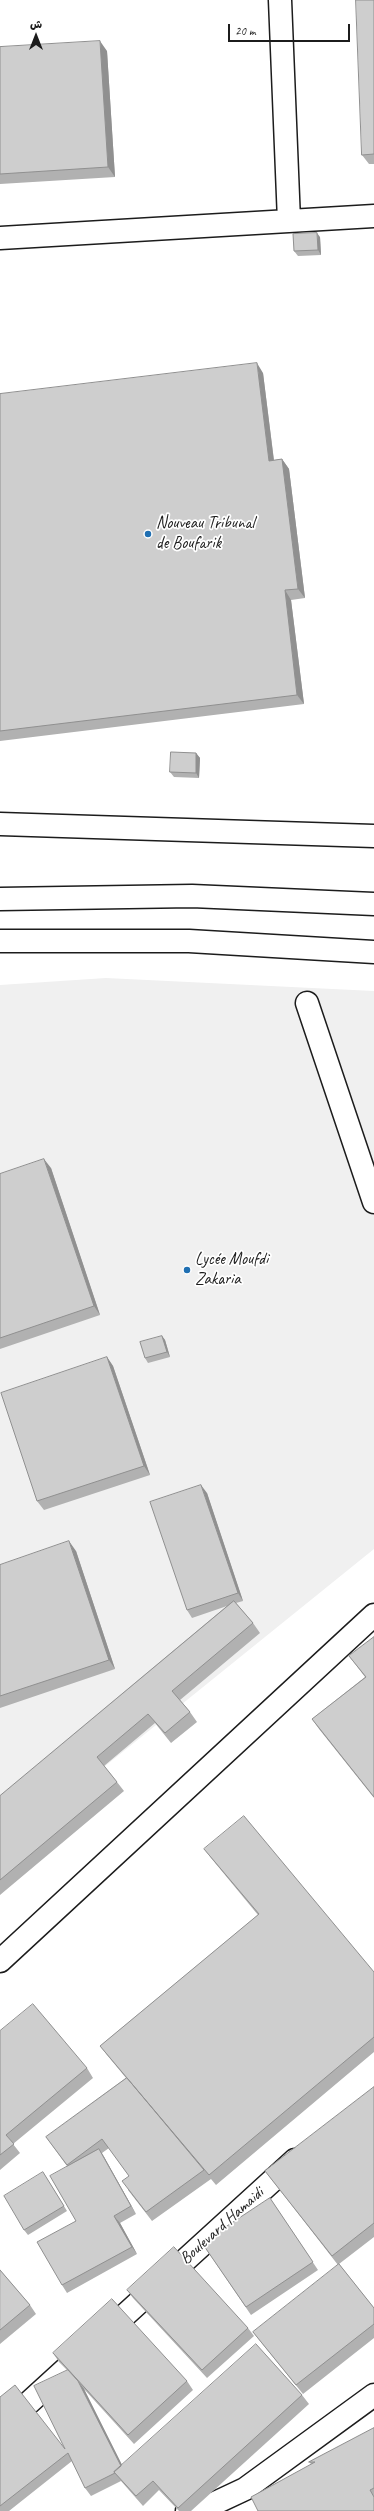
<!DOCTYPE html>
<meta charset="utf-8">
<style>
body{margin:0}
#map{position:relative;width:374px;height:2511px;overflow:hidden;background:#fff;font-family:Caveat,"Playpen Sans Arabic",sans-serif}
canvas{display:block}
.north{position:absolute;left:16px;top:16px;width:40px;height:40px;-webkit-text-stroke:3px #fff;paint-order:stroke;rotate:0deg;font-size:11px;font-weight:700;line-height:16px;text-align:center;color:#1c1c1c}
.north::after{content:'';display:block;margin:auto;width:14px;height:18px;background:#1c1c1c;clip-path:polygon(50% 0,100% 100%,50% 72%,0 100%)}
.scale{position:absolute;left:228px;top:24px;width:122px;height:18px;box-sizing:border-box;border:2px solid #1c1c1c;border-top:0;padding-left:5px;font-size:12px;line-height:14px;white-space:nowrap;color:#1c1c1c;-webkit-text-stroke:3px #fff;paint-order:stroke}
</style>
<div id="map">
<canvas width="374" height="2511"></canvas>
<div class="north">ش</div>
<div class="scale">20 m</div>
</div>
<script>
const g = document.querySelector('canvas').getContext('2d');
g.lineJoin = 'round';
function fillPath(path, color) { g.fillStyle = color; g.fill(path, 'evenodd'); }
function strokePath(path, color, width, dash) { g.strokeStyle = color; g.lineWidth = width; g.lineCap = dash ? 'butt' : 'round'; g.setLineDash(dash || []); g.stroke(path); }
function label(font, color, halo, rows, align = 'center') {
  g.font = font + ' Caveat,sans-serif'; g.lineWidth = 3.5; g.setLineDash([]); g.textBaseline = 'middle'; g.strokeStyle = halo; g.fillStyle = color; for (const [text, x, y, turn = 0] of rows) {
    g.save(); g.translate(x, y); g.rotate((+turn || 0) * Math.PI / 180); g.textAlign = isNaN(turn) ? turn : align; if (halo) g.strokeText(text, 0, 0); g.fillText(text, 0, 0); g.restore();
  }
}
fillPath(new Path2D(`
 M106,978L374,991V1549L0,1851V985Z`), '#f0f0f0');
const minor = new Path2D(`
 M280,0L289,221
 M0,238L374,216
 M0,824L374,836
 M307,1003L374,1202
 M0,2429L295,2160
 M187,2511L213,2504L245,2489L374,2395`);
const major = new Path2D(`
 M0,1961L374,1615`);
const highway = new Path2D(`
 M0,899L192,896L374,904
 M0,941H189L374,952`);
strokePath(minor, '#1c1c1c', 25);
strokePath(major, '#1c1c1c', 25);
strokePath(highway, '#1c1c1c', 25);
strokePath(minor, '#fff', 22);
strokePath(major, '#fff', 22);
strokePath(highway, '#fff', 22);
fillPath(new Path2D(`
 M374,0V164H369L362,155Z
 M0,47L107,51L115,177L0,184Z
 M320,237L321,255L298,256L294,251Z
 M263,373L274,460L282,459L289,469L305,598L291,600L304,704L0,741V394Z
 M196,753L200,758L199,778L174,777L170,772Z
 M51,1168L100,1315L0,1349V1174Z
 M162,1336L165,1340L170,1357L148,1363L145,1358Z
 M107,1357L113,1366L150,1475L44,1510L37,1501Z
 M207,1493L243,1601L236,1603L253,1623L260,1633L180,1700L190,1712L197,1722L171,1743L155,1723L104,1766L117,1782L124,1791L0,1895V1796L227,1606L192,1618L187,1610Z
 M76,1551L115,1669L0,1708V1565Z
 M374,1637V1798L319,1729L312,1719L365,1677L349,1656Z
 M204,1849L374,1972V2052L216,2185L211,2179L152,2221L128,2190L129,2176L109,2148L102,2153L136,2214L120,2223L137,2254L67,2293L62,2285L76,2221L67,2166L46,2137L126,2078L107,2055L100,2046L258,1915L211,1858Z
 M0,2031L87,2068L93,2078L13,2144L20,2153L0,2170Z
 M374,2087V2237L339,2264L374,2308V2338L303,2394L260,2341L253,2332L338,2265L272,2180L265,2171Z
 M43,2172L67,2211L28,2235L24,2230Z
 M270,2198L318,2270L251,2315L202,2243Z
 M0,2270L30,2305L36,2314L0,2344Z
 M127,2290L248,2328L254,2336L207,2378L133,2298Z
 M53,2353L187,2381L193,2390L134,2444L84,2389L122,2465L302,2395L309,2404L191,2511H179L159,2490L143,2506L121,2481L91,2496L85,2488L72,2461L9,2511H0V2397L65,2449L67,2370L59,2362Z
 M374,2428V2511L311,2464L309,2462Z`), '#b1b1b1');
fillPath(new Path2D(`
 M100,41L107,51L115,177L108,167Z
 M317,233L320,237L321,255L318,250Z
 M257,363L263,373L275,470L269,461Z
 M282,459L289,469L305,598L298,589Z
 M285,590L291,600L304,704L297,695Z
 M196,753L200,758L199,778L196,773Z
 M44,1159L51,1168L100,1315L94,1306Z
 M162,1336L165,1340L170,1357L167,1352Z
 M107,1357L113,1366L150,1475L144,1466Z
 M201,1485L207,1493L243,1601L238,1593Z
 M69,1541L76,1551L115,1669L109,1660Z
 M99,2149L104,2157L136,2214L131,2206Z
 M114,2216L120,2223L137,2254L132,2247Z
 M78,2381L84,2389L127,2475L122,2468Z`), '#909090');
const building = new Path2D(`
 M356,0H374V154L362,155Z
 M100,41L108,167L0,174V47Z
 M317,233L318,250L294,251L293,234Z
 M257,363L269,461L282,459L298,589L285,590L297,695L0,731V394Z
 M171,752L196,753V773L170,772Z
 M44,1159L94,1306L0,1338V1174Z
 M162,1336L167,1352L145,1358L140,1342Z
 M107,1357L144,1466L37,1501L1,1393Z
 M201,1485L238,1593L187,1610L150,1502Z
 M69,1541L109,1660L0,1696V1565Z
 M234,1601L253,1623L172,1691L190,1712L165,1733L148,1714L97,1757L117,1782L0,1880V1796Z
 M374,1637V1797L312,1719L366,1677L349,1656Z
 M244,1816L374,1972V2037L209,2175L100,2046L259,1914L204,1849Z
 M33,2004L87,2068L6,2135L14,2144L0,2155V2031Z
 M127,2078L204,2170L146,2212L122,2181L129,2176L102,2139L67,2165L46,2137Z
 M374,2087V2223L332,2256L265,2171Z
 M99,2149L131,2206L114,2216L132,2247L62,2285L37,2242L76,2221L50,2176Z
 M43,2172L64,2206L24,2230L4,2196Z
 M270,2198L313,2262L246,2307L202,2243Z
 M174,2247L248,2328L202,2370L127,2290Z
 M339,2264L374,2308V2324L296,2385L253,2332Z
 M0,2270L30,2305L0,2330Z
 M112,2299L187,2381L128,2435L53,2353Z
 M256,2344L302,2395L178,2508L153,2481L136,2496L114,2472Z
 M68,2370L78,2381L121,2466L114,2472L115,2473L85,2488L68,2453L0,2506V2397L15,2385L65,2449L34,2386Z
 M374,2428V2488L370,2490L374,2497V2511H258L251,2497L315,2462H309Z`);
fillPath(building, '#cecece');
strokePath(building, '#909090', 1);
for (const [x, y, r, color] of [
 [148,534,4,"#1f6fb2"],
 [187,1270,4,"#1f6fb2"]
]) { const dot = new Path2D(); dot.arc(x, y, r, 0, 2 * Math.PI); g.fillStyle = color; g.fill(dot); strokePath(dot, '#fff', 1.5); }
label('17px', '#1c1c1c', '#fff', [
 ["Nouveau Tribunal",156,524],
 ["de Boufarik",156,544],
 ["Lycée Moufdi",195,1260],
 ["Zakaria",195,1280]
], 'left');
label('17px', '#1c1c1c', '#fff', [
 ["Boulevard Hamaidi",222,2226,-42]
]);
</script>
